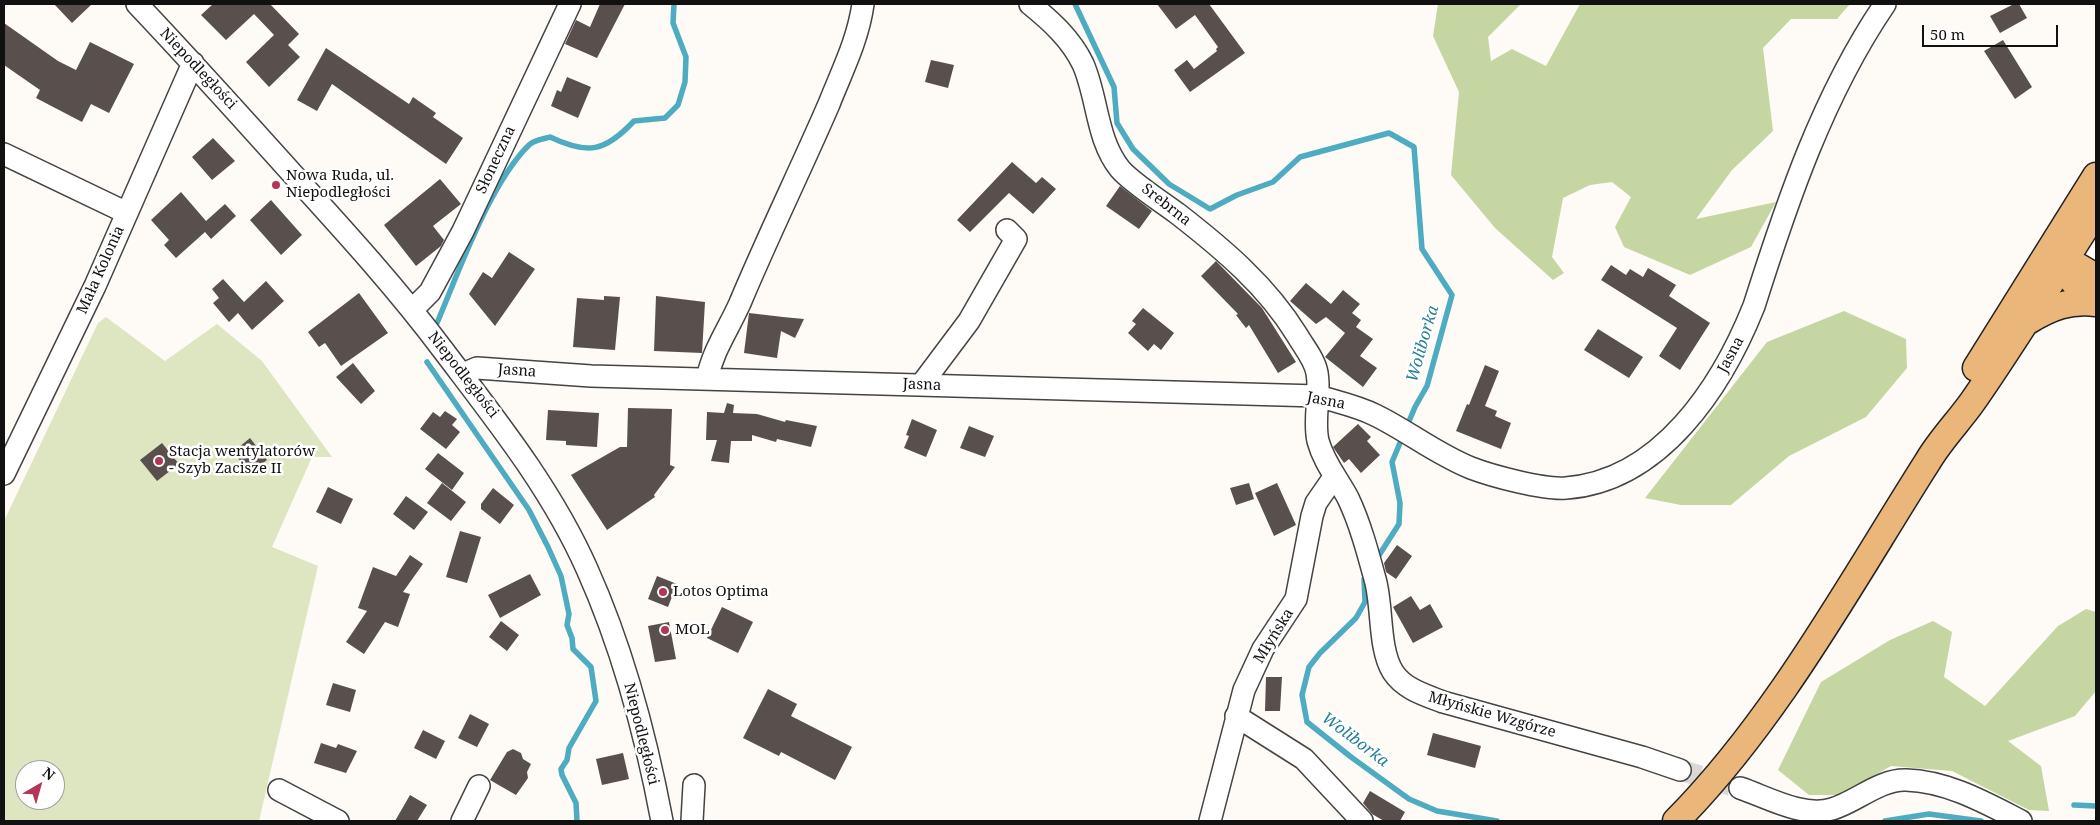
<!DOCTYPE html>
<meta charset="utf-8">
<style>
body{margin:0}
#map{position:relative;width:2100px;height:825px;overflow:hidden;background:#fefaf6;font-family:"Noto Serif",serif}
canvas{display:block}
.frame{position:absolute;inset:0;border:5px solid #111;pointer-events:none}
.north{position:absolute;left:15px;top:760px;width:50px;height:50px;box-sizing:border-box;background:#fff;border:1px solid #a0a0a0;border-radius:50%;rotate:38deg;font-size:14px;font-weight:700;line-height:20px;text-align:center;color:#111}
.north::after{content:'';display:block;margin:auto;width:18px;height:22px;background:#b43558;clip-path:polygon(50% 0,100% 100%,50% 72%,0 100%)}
.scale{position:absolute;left:1922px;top:25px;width:136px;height:22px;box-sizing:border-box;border:2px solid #111;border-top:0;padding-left:6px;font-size:15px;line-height:18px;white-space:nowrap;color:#111;-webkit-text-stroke:4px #fff;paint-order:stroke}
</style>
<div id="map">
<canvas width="2100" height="825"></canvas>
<div class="frame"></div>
<div class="north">N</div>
<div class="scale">50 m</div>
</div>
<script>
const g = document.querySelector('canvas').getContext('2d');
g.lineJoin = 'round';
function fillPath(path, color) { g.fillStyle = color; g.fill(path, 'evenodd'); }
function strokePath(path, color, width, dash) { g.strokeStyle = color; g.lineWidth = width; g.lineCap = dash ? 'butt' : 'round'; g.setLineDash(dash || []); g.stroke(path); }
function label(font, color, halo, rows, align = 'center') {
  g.font = font + ' "Noto Serif",serif'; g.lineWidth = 5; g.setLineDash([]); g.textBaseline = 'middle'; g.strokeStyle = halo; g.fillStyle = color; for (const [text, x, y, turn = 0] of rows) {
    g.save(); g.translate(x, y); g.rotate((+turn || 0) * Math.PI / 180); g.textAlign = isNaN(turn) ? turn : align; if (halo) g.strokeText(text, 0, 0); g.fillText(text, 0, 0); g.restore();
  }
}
fillPath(new Path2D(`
 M106,317L165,361L217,324L262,361L332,457H312L272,547L318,566L259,821H4V521L98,323ZM25,770H55V800H25Z`), '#dde6c1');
fillPath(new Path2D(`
 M1438,4H1521L1488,37L1491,61L1512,49L1546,66L1580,4H1850L1837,19H1791L1763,48L1773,131L1732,170L1696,219L1776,202L1751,247L1690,275L1624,247L1615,227L1631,197L1612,182L1590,185L1563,198L1552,257L1564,273L1553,280L1495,228L1451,175L1459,92L1433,36Z
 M1844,311L1906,339L1907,368L1866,417L1789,456L1731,505H1681L1645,498L1767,342Z
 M2086,609L2096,612V691L2075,716L2008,741L2041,766L2049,811L2029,810L1952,771L1891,766L1839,795H1809L1778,770L1821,682L1890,640L1933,621L1952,632L1944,677L1985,706L2058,626Z`), '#c5d6a2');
strokePath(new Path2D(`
 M1075,4L1114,87L1117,123L1133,149L1169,184L1210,209L1237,195L1273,182L1300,157L1389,133L1414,147L1422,249L1452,295L1427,386L1415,407L1392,462L1400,503L1399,524L1376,560
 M437,323C459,271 490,183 529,145C534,140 544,139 550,137C588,155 605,152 634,121L665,118L678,105L685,82L686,57L673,23L674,4
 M427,362L529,510L548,547L561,576L569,614L567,625L572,638L573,649L591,667L596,701L569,748L567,760L561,769L562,775L576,803L577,821
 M1368,572L1364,579L1365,602L1356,618L1320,653L1309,667L1302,695L1307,722L1351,757L1409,799L1437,811L1497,821
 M2074,805L2096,806
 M1885,821L1929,814L1981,821`), '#4dacc1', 5.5);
fillPath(new Path2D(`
 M54,4H92L72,23Z
 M213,4H270L299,34L288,45L300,57L269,87L246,62L274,35L254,14L226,40L201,15Z
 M600,4H625L597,58L565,44L576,20L590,27Z
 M1157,4H1209L1245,53L1190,92L1174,70L1187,60L1194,69L1217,51L1216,49L1218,47L1195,15L1176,29Z
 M2014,4H2019L2027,18L2000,33L1990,16Z
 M4,23L58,61L76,70L90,42L134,64L109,113L91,104L82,122L36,98L40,90L4,65Z
 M2003,40L2032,87L2015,99L1984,51Z
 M326,48L409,104L413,97L436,113L433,117L463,138L446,164L332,84L317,111L297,100Z
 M931,60L954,65L948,88L925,82Z
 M567,77L591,87L578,118L551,106L557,90L561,92Z
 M213,138L235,161L212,180L192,157Z
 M1012,162L1036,183L1042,177L1056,189L1033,214L1009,193L970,232L957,220Z
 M440,179L461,204L433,226L444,240L441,246L416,266L384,225Z
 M1120,186L1152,211L1139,229L1106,206Z
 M181,192L206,221L225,204L236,216L211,239L205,232L176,258L164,245L169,240L151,220Z
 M271,200L302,235L281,255L250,220Z
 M509,252L535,269L495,326L469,294L483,272L492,278Z
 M1216,261L1262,308L1296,362L1278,373L1249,325L1246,328L1236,315L1238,314L1201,276Z
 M1611,265L1626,275L1630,269L1643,277L1648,268L1676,285L1669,296L1710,323L1680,370L1659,356L1677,328L1601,280Z
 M223,279L244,302L266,281L284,301L252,330L238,313L229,322L213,303L219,298L212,289Z
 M1306,283L1331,304L1343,290L1360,304L1352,313L1361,320L1356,327L1373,339L1360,356L1377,368L1363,387L1325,357L1345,333L1326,317L1316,324L1290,301Z
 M359,293L388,333L341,366L325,343L319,347L308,332Z
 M604,296L620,297L615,350L573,347L577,298L604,300Z
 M656,296L705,302L702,353L654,351Z
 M1143,308L1174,333L1161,350L1154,344L1148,351L1128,333L1136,324L1132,321Z
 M749,313L783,317L804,319L795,338L781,331L777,358L744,353Z
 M1598,329L1643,357L1629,378L1584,350Z
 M353,363L375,391L361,404L336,377Z
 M1485,365L1499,371L1485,406L1497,411L1495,416L1511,423L1501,449L1456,431L1467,404L1469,405Z
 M727,403L734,405L733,413L757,414L785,422L786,420L817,426L811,447L777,439L776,442L752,435V441H731L729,463L711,461L717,440H706L707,412L724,413Z
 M628,408L672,409L670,465L675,467L654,495L655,497L607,530L571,475L620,447H627Z
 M548,410L599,413L597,447L566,445V441L546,440Z
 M445,411L457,419L452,425L460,432L446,449L420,429L433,412L440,417Z
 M912,419L937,430L926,457L904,448L909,436L906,435Z
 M1358,424L1371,437L1367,441L1380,455L1361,473L1349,459L1344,463L1333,447Z
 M969,426L994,436L985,457L960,448Z
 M250,438L267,460L250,473L233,452Z
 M162,443L179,464L157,481L140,460Z
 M438,453L464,473L452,490L425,469Z
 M442,483L466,502L451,521L427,503Z
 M1249,483L1254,499L1236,505L1230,488Z
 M1277,483L1296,525L1274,536L1255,493Z
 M328,487L353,499L341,524L316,512Z
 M493,488L514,505L500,524L481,509V504Z
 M406,496L428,512L414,530L393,514Z
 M460,531L481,537L467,583L446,577Z
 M1397,545L1412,556L1396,579L1386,572L1384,563Z
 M410,555L423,564L403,592L410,594L398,627L385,622L364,654L346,642L367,611L358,608L373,567L396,576Z
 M530,574L541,595L500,618L488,595Z
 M657,576L677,584L668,607L648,599Z
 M1411,596L1420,610L1430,604L1443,627L1413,643L1393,607Z
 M722,607L753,622L738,653L707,638Z
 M501,621L519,635L507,651L489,637Z
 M669,622L676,659L655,662L648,626Z
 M1266,677H1282L1280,711H1265Z
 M333,683L356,690L350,712L326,705Z
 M768,689L797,704L791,716L852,747L835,780L781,752L779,756L743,738Z
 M470,714L489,724L477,747L458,738Z
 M423,730L445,741L436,759L414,748Z
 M1433,733L1481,746L1475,768L1427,755Z
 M321,743L336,748L338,744L357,751L346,773L314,763Z
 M513,749L521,753L523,759L531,764L527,772L528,778L516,795L490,780L507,752Z
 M623,753L629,779L602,785L596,759Z
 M1370,791L1405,812L1400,821H1384L1372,814L1363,803Z
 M410,795L427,805L417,821H395Z`), '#59504e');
strokePath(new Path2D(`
 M1680,770L1740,788`), '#dad7d4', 21, [21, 11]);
const minor = new Path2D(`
 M137,4C192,62 245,121 298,180C348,235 398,290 443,350C496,420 551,488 587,569C623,649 646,736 662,821
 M1030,4C1051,21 1071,39 1083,64C1098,98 1096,139 1120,169C1132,183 1162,202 1178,214C1223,249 1267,286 1297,335C1304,347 1315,360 1317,373C1321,395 1313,419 1318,441C1324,463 1338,479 1348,498C1360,523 1368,553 1375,579C1383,606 1378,648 1393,672C1404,689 1425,695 1443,702L1642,757L1680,770
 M4,154L127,213
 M412,310L430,292L463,231L570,4
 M463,374L477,368L591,376L1318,396C1337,402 1357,406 1375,415C1408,431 1436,454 1471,468C1492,476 1544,490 1566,488C1661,481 1722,386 1754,306C1787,202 1823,95 1885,4
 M707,379C713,350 728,330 740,303C768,236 800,171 829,104C842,71 858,40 863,4
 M921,385L969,321L1016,239L1007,230
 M4,474L95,286L193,63
 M1236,716L1304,759L1362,821
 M1740,788C1767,797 1803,818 1832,809C1856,802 1880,779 1906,780C1947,781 1986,803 2021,821
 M279,790L338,821
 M462,821L479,786
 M692,821L694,785
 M1210,821L1244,690L1263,649L1296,599L1312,516L1316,503L1334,477`);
const major = new Path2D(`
 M2062,248C2064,273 2074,288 2096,301
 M2057,265L2072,263L2096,277
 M2028,321C2051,307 2069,300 2096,303
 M1976,368L2096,176
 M1676,821C1777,719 1851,582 1928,461C1941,439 1959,421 1973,401C2016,339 2056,274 2096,211`);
strokePath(minor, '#444', 24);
strokePath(major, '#222', 29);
strokePath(minor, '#fff', 21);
strokePath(major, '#ebb679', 26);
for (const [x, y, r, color] of [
 [276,185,5,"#b43558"],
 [159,461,5,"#b43558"],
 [663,592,5,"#b43558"],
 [665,630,5,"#b43558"]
]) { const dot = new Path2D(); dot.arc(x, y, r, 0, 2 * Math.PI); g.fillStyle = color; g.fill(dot); strokePath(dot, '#fff', 2); }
label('15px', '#111', '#fff', [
 ["Niepodległości",198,69,47],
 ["Słoneczna",496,160,-65],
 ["Srebrna",1166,205,38],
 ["Mała Kolonia",101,270,-66],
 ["Jasna",1731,355,-62],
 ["Jasna",517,371,4],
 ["Niepodległości",463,375,52],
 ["Jasna",922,385,2],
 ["Jasna",1326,401,11],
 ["Młyńska",1274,636,-58],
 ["Młyńskie Wzgórze",1492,715,16],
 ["Niepodległości",641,734,76]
]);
label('15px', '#111', '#fff', [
 ["Nowa Ruda, ul.",286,176],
 ["Niepodległości",286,193],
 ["Stacja wentylatorów",169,452],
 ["- Szyb Zacisze II",169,469],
 ["Lotos Optima",673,592],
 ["MOL",675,630]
], 'left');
label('italic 16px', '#257f98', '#fff', [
 ["Woliborka",1423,344,-74],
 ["Woliborka",1355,740,37]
]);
</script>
